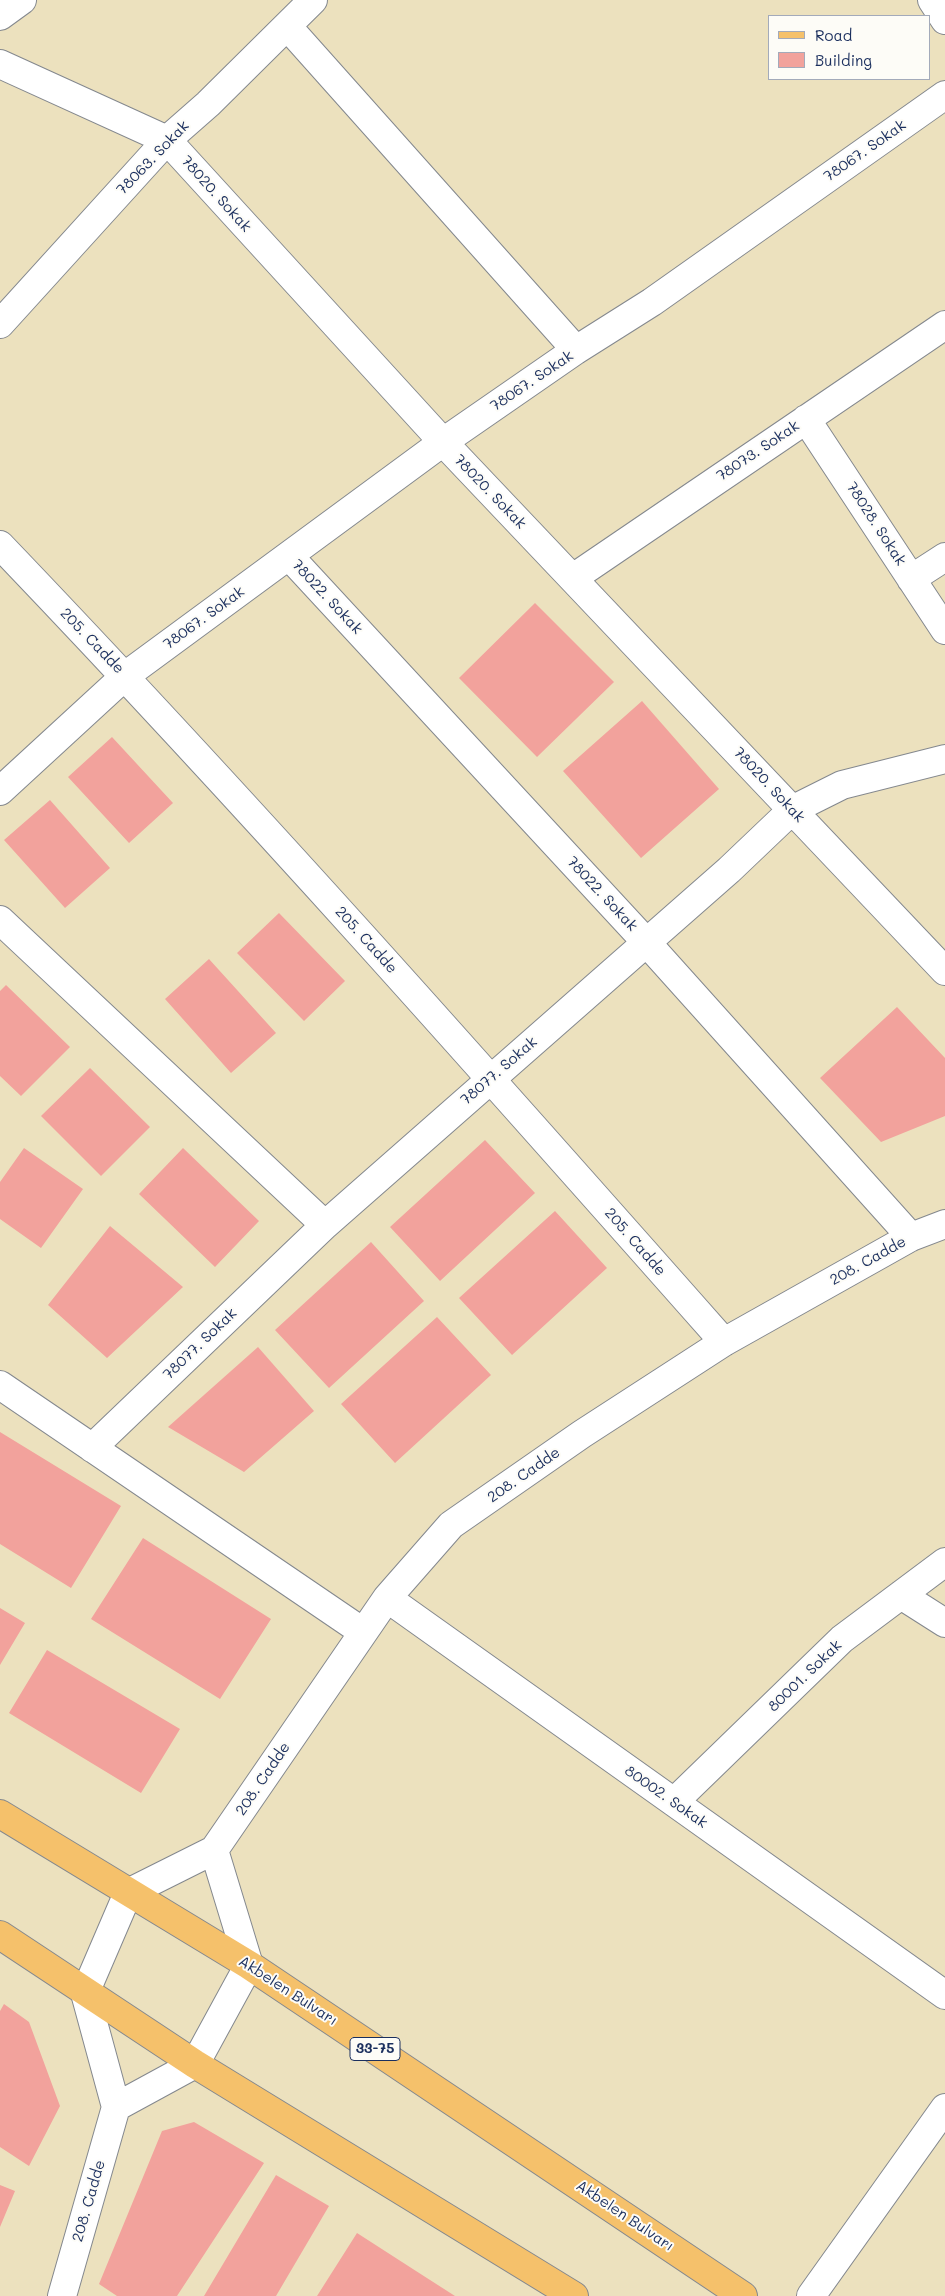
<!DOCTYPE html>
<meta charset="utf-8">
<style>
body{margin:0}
#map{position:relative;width:945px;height:2296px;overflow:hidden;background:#ece1be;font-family:Mali,sans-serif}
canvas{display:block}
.legend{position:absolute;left:768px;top:15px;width:162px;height:65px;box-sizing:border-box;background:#fdfcf7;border:1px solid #a3aaba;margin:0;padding:6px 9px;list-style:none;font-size:15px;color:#1b2f5e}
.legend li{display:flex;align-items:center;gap:10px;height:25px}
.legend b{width:25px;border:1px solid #a3aaba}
</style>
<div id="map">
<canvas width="945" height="2296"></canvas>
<ul class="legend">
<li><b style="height:6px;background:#f5c16b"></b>Road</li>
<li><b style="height:14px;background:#f2a29c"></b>Building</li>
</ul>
</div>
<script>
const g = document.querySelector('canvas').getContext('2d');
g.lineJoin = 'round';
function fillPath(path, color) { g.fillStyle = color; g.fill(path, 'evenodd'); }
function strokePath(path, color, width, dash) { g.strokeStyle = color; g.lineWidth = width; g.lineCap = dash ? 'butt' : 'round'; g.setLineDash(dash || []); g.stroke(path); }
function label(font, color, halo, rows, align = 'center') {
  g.font = font + ' Mali,sans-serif'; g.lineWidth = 4; g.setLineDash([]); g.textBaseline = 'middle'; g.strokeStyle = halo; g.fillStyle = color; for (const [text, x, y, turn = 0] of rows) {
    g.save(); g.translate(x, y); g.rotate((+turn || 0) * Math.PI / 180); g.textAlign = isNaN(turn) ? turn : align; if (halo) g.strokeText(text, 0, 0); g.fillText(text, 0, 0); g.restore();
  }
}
fillPath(new Path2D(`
 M535,603L614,682L537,757L459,678Z
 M642,701L719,789L641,858L563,771Z
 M112,737L173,803L129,843L68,777Z
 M50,800L110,868L65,908L4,840Z
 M279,913L345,981L304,1021L237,953Z
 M209,959L276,1033L231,1073L165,999Z
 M6,985L70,1047L21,1096L0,1076V991Z
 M897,1007L945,1058V1116L881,1142L820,1078Z
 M90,1068L150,1127L101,1176L41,1116Z
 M485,1140L535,1193L440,1281L390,1227Z
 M24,1148L83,1189L41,1248L0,1219V1182Z
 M183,1148L259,1221L215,1267L139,1194Z
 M555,1211L607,1268L512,1355L459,1298Z
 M110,1226L183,1287L107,1358L48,1305Z
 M371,1242L424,1301L329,1388L275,1330Z
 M437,1317L491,1375L395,1463L341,1404Z
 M258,1347L314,1411L244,1472L168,1427Z
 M0,1432L121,1506L71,1588L0,1544Z
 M143,1538L271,1619L220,1699L91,1619Z
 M0,1608L25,1623L0,1665Z
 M47,1650L180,1729L141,1793L9,1713Z
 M4,2004L29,2022L60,2106L29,2166L0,2147V2011Z
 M194,2122L264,2163L177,2296H117L99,2284L162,2131Z
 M276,2175L329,2206L276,2296H204Z
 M0,2185L15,2191L0,2227Z
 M357,2233L416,2271L455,2296H317Z`), '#f2a29c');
const minor = new Path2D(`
 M932,0L945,20
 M0,16L22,0
 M287,26L576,350
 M0,64L167,140L443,442L945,971
 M0,324L167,140L208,104L313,0
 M806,419L945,630
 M0,545C248,804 486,1073 724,1342
 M289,556L647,943L911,1237
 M573,578L945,325
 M911,579L945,557
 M0,791L125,676L443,442L576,350L652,302L945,95
 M0,920L325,1225
 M0,1385L363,1632
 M92,1448L325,1225L729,870L792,810L842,785L945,759
 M901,1595L945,1623
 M387,1598L945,1995
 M674,1802L842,1639L945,1562
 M116,2107L85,1993L128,1893L214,1850L387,1598L451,1525L582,1434L724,1342L911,1237L945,1224
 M116,2107L195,2064L249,1965L214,1850
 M62,2296L116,2107
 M811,2296L945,2108`);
const major = new Path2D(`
 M0,1814L249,1965L743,2296
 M0,1935L195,2064L574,2296`);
strokePath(minor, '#84888e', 30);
strokePath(major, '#84888e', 30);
strokePath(minor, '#fff', 28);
strokePath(major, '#f5c16b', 28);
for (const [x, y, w] of [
 [375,2049,50]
]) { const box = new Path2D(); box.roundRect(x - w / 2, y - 11.5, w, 23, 4); g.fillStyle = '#fdfcf7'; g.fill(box); strokePath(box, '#1b2f5e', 1); }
label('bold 14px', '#1b2f5e', null, [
 ["33-75",375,2049]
]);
label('15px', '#1b2f5e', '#fdfcf7', [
 ["78067. Sokak",865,151,-35],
 ["78063. Sokak",153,158,-46],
 ["78020. Sokak",216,194,48],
 ["78067. Sokak",532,381,-34],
 ["78073. Sokak",758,451,-34],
 ["78020. Sokak",490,492,46],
 ["78028. Sokak",876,524,57],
 ["78022. Sokak",327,597,47],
 ["78067. Sokak",204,618,-36],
 ["205. Cadde",92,641,46],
 ["78020. Sokak",769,785,47],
 ["78022. Sokak",602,894,47],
 ["205. Cadde",366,940,48],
 ["78077. Sokak",499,1071,-41],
 ["205. Cadde",635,1242,49],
 ["208. Cadde",868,1261,-29],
 ["78077. Sokak",200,1344,-44],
 ["208. Cadde",524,1475,-35],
 ["80001. Sokak",805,1676,-44],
 ["208. Cadde",263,1779,-56],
 ["80002. Sokak",666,1797,35],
 ["Akbelen Bulvarı",288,1991,33],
 ["208. Cadde",89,2201,-74],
 ["Akbelen Bulvarı",625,2216,34]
]);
</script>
